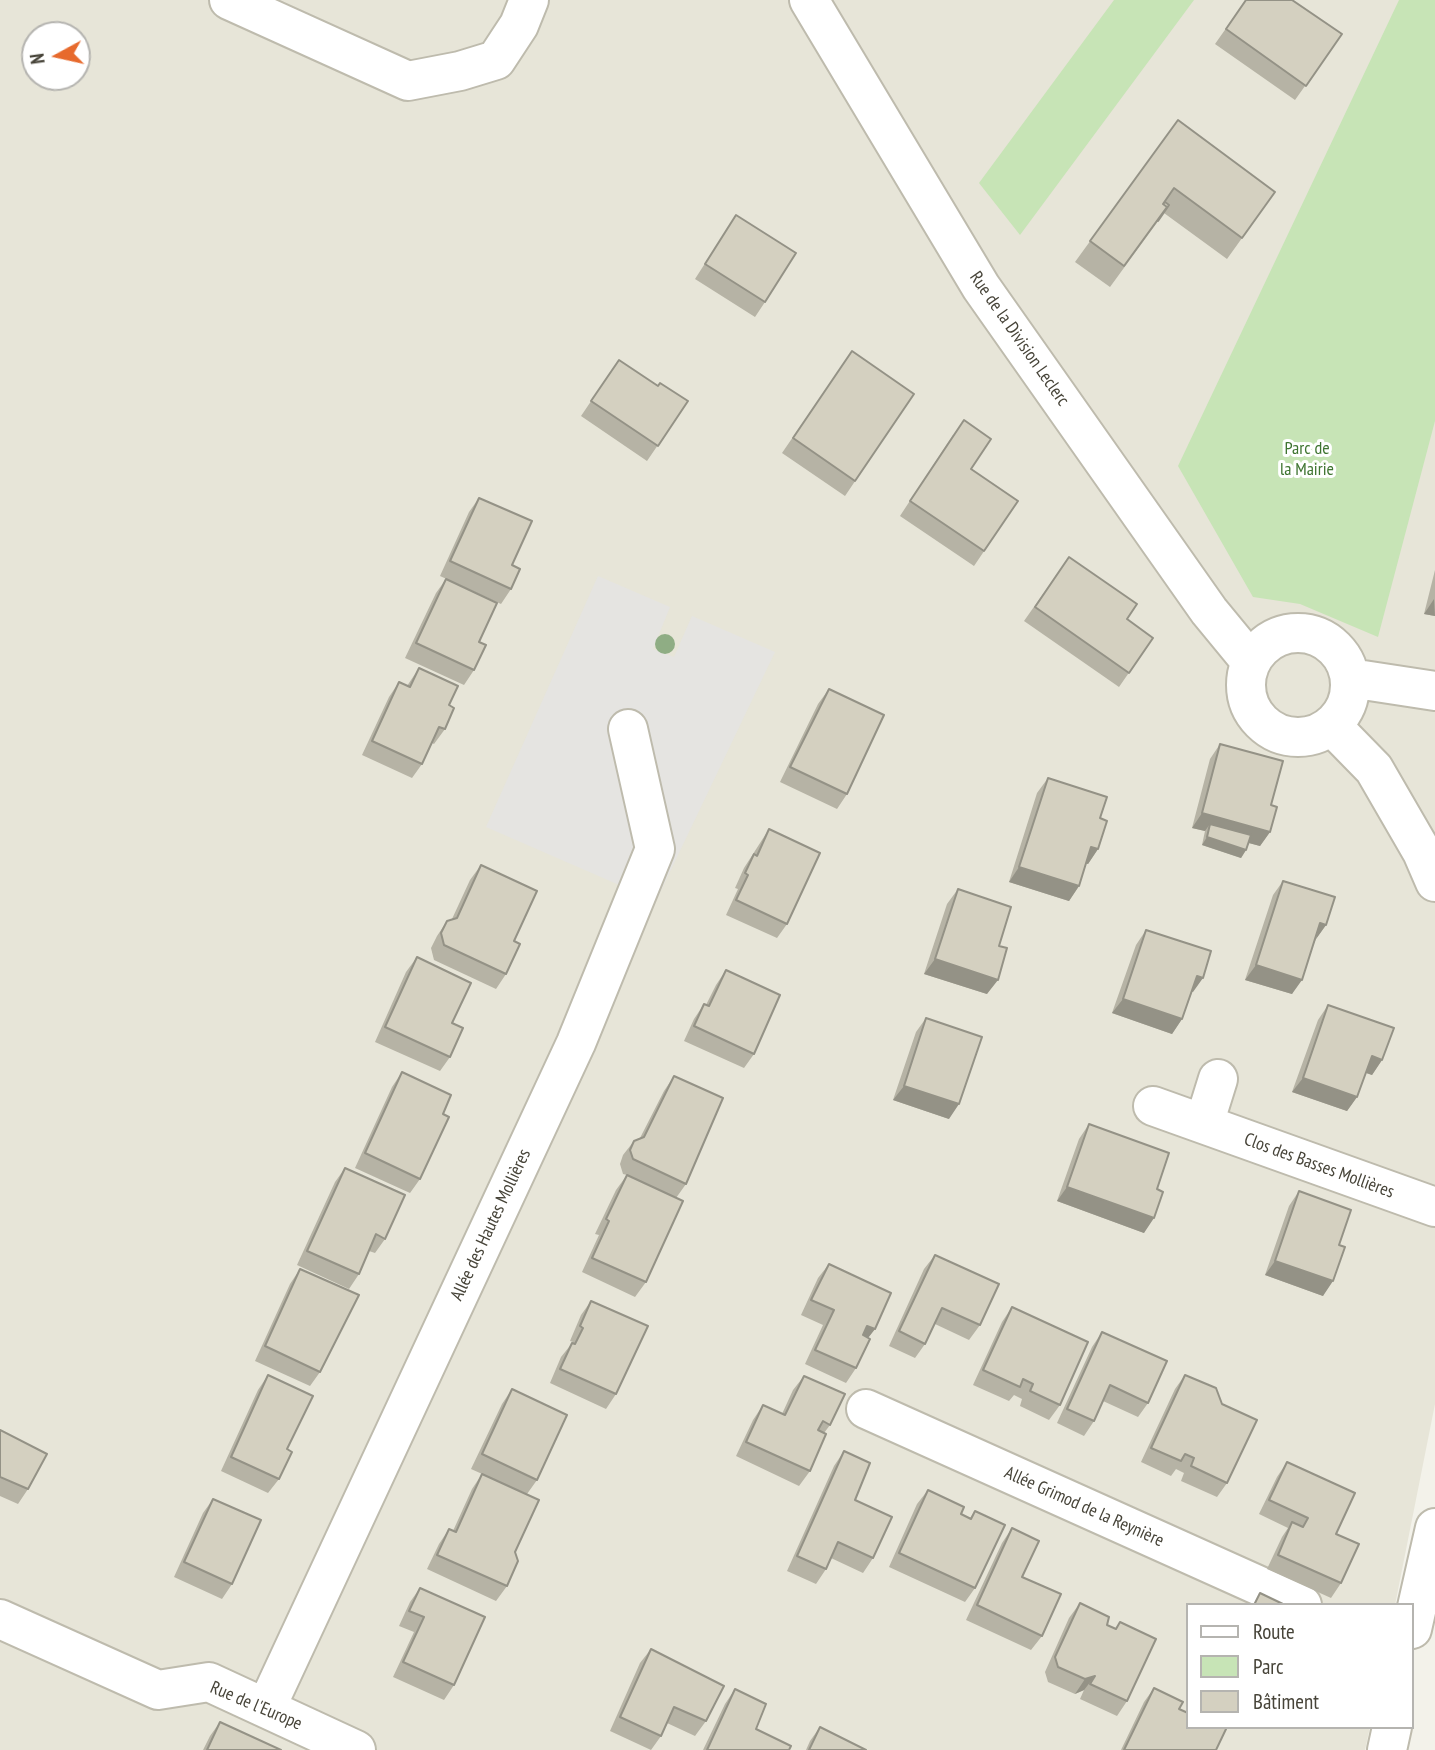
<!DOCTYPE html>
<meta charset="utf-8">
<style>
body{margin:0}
#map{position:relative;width:1435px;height:1750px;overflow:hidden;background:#f3f2ea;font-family:"PT Sans Narrow",sans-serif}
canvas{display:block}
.legend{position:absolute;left:1186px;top:1603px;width:228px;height:126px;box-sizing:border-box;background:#fff;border:2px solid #b5b4b0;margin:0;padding:9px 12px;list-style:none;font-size:21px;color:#474439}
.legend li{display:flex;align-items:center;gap:14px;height:35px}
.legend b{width:35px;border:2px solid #b5b4b0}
.north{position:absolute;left:21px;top:21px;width:70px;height:70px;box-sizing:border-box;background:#fff;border:2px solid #b5b4b0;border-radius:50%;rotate:262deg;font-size:19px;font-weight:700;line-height:28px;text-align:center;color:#474439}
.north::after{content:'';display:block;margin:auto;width:24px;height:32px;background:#e76a2d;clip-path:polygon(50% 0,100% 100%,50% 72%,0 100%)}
</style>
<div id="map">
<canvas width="1435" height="1750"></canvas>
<ul class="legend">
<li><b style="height:9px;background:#fff"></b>Route</li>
<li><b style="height:19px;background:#c7e4b6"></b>Parc</li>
<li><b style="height:19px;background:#d4d0c0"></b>Bâtiment</li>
</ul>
<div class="north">N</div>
</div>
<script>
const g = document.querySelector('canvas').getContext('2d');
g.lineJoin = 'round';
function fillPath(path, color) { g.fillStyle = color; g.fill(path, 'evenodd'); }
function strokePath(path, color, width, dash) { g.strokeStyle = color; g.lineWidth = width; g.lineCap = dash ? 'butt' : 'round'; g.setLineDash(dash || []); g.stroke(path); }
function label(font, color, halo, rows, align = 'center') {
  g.font = font + ' "PT Sans Narrow",sans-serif'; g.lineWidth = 6; g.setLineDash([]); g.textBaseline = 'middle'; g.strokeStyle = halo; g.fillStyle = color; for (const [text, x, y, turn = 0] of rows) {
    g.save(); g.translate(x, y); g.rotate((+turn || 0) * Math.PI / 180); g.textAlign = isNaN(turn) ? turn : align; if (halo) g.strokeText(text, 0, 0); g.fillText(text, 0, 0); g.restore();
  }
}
fillPath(new Path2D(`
 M0,0H1435V1404L1395,1605H1188V1727H1370L1365,1750H0ZM35,35H77V77H35Z`), '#e7e5d8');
fillPath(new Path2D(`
 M1114,0H1194L1020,235L979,183Z
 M1399,0H1435V421L1378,637L1300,604L1253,597L1178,466Z`), '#c7e4b6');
fillPath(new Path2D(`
 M598,576L670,607L653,649L674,657L692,616L775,652L656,901L486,827Z`), '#e5e4e1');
const minor = new Path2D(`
 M229,0L408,81L460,71L496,60L519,25L529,0
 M809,0L981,287L1209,611L1251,662
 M1246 685a52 52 0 1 1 104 0a52 52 0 1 1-104 0Z
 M1350,678L1435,691
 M1331,725L1374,769L1422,852L1435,882
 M1153,1106L1435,1207
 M1204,1124L1218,1079
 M866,1409L1302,1605
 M0,1619L158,1690L209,1682L356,1750
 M1412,1629L1435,1528
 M266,1708L576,1043L655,849L628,729
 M1387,1750L1392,1727`);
strokePath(minor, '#bebbad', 42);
strokePath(minor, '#fff', 38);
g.fillStyle = '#8fad84';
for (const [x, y] of [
 [665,644]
]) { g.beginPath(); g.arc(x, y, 10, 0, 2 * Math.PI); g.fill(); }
fillPath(new Path2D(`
 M1246,0L1342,34L1295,100L1215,44Z
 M1178,120L1275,192L1227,259L1164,213L1110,287L1075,262Z
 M736,215L765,302L755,317L695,279Z
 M852,351L914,394L845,496L782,453Z
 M619,360L658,386L688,401L647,461L581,416Z
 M953,435L971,469L1018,501L974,566L900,516Z
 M479,498L512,565L511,589L501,604L440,576L469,512Z
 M1069,557L1127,619L1153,638L1119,687L1024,621Z
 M1435,570V616L1424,614Z
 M446,579L479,642L474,670L464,685L405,658L436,593Z
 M419,668L449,705L445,729L434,744L432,743L422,764L412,778L362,755L389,697L399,682L407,686Z
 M829,689L847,794L837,809L780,782L818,704Z
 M1220,744L1271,805L1270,832L1260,846L1249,843L1246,850L1241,858L1202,845L1205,831L1192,828L1210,759Z
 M1048,778L1100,818L1098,849L1088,864L1086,863L1079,886L1069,901L1009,882L1037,793Z
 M769,829L787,924L777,938L726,915L738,889L735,888L744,868Z
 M481,865L514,941L506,974L496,989L434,960L431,948L437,936L447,921L452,919L470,880Z
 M1283,881L1326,925L1316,939L1292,994L1245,980L1273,895Z
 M958,889L999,946L987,994L924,974L947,904Z
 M1146,930L1193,992H1192L1182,1019L1172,1034L1112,1013L1136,945Z
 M417,957L452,1023L450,1057L440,1071L375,1042L406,972Z
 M726,970L754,1054L744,1068L684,1041L694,1019L704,1004L706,1005L716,985Z
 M1328,1005L1382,1060L1372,1075L1366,1073L1357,1097L1347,1111L1292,1092L1318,1020Z
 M926,1018L949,1119L893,1100L916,1032Z
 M402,1072L443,1114L420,1179L410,1193L355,1168L392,1087Z
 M674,1076L686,1184L676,1198L646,1282L635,1297L582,1272L599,1235L595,1234L616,1190L627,1175L623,1174L620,1164L623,1155L634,1141L640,1138L664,1091Z
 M1089,1124L1157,1189L1144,1233L1057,1201L1079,1139Z
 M345,1168L385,1239L375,1253L369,1251L359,1274L349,1289L297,1265L335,1182Z
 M1299,1191L1339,1245L1323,1296L1265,1275L1289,1206Z
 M935,1255L980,1325L969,1340L935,1324L925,1344L915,1358L889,1346L924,1269Z
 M829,1264L875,1329L868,1338L856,1368L846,1383L805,1364L823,1325L801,1315L818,1278Z
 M300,1269L320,1372L310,1386L255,1361L290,1284Z
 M591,1301L616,1394L606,1409L550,1383L561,1357L573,1342L570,1341L581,1315Z
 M1012,1307L1060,1405L1049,1420L1020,1406L1022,1399L1014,1395L1009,1401L973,1385L1002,1322Z
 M1102,1332L1148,1403L1138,1417L1103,1401L1094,1421L1084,1436L1057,1423L1092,1347Z
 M268,1375L287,1449L279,1479L268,1493L221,1471L258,1390Z
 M1185,1375L1227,1483L1217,1497L1181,1481L1184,1473L1176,1469L1171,1476L1141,1462L1175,1389Z
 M804,1376L830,1425L824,1433L810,1471L799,1486L736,1456L753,1420L763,1405L782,1414L793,1390Z
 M512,1389L537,1480L527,1494L471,1469L502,1404Z
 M0,1430L28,1489L18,1504L0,1496Z
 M844,1451L855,1500L873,1558L863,1573L831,1558L826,1569L816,1584L787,1571L834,1466Z
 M1287,1462L1336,1534L1341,1583L1331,1598L1267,1569L1282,1537L1288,1528L1259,1514L1277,1477Z
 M482,1474L507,1586L496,1601L427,1569L439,1544L449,1529L453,1531L472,1489Z
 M928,1490L961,1514L970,1518L975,1511V1588L965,1602L889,1567L917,1504Z
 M213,1499L232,1584L222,1599L174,1577L203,1513Z
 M1012,1528L1022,1577L1042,1636L1031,1650L966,1620L1002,1543Z
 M420,1588L454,1685L444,1700L393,1677L414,1632L399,1626L410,1602Z
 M1080,1603L1107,1625L1115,1629L1120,1622L1127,1701L1117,1716L1080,1699L1084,1690L1075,1694L1048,1682L1045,1672L1069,1618Z
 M651,1649L706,1721L695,1736L667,1723L661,1736L651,1750L610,1731L640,1663Z
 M1154,1688L1179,1709L1216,1750H1121L1144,1702Z
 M735,1689L756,1729L789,1750H703L725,1704Z
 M220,1722L281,1750H203L210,1736Z
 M820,1727L866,1750H806L810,1741Z`), '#b6b3a5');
fillPath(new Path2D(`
 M1434,599L1435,616L1424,614Z
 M1202,813L1270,832L1260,846L1208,832L1210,824L1205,831L1192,828Z
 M1207,837L1246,850L1241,858L1202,845Z
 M1091,847L1098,849L1088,864L1081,862Z
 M1019,867L1079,886L1069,901L1009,882Z
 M1320,923L1326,925L1316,939Z
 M935,959L998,980L987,994L924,974Z
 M1256,965L1302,980L1292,994L1245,980Z
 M1197,976L1203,978L1193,992L1187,991Z
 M1123,999L1182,1019L1172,1034L1112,1013Z
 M1372,1056L1382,1060L1372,1075L1361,1071Z
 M1303,1078L1357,1097L1347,1111L1292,1092Z
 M904,1086L959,1104L949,1119L893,1100Z
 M1067,1187L1154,1218L1144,1233L1057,1201Z
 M1275,1261L1333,1281L1323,1296L1265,1275Z
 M867,1326L875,1329L864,1343L857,1340Z
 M1095,1676L1084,1690L1075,1694L1085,1679Z`), '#949286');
const building = new Path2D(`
 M1246,0H1292L1342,34L1306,86L1226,29Z
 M1178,120L1275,192L1242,238L1174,188L1163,204L1167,207L1124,266L1090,241Z
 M1165,202L1169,205L1158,221L1167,207L1163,204Z
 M736,215L796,253L765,302L705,264Z
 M852,351L914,394L855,481L793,438Z
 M619,360L658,386L660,383L688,401L658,446L591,401Z
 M964,420L991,439L971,469L1018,501L984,551L910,501Z
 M479,498L532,521L512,565L520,569L511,589L450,561Z
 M1069,557L1137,604L1127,619L1153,638L1129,673L1035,607Z
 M446,579L497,603L479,642L486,645L474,670L416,643Z
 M419,668L458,686L449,705L454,708L445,729L439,727L422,764L372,741L399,682L410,687Z
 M829,689L884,715L847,794L790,767Z
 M1220,744L1283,761L1271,805L1277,807L1270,832L1202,813Z
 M1048,778L1107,797L1100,818L1107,821L1098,849L1091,847L1079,886L1019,867Z
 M1210,824L1251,835L1246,850L1207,837Z
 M769,829L820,853L787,924L736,900L748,875L745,873L754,854L757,856Z
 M481,865L537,891L514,941L520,944L506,974L444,945L441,933L447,921L457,918Z
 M1283,881L1335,897L1326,925L1320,923L1302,980L1256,965Z
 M958,889L1011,907L999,946L1007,948L998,980L935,959Z
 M1146,930L1211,951L1203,978L1197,976L1182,1019L1123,999Z
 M417,957L471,983L452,1023L463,1028L450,1057L385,1027Z
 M726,970L780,995L754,1054L694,1026L704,1004L709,1006Z
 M1328,1005L1394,1028L1382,1060L1372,1056L1357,1097L1303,1078Z
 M926,1018L982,1037L959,1104L904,1086Z
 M402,1072L451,1095L443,1114L449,1117L420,1179L365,1153Z
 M674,1076L723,1098L686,1184L633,1159L630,1150L634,1141L644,1137Z
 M1089,1124L1169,1153L1157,1189L1163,1192L1154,1218L1067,1187Z
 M345,1168L405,1195L385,1239L376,1234L359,1274L307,1251Z
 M627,1175L683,1201L646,1282L592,1258L609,1221L606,1219Z
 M1299,1191L1351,1210L1339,1245L1345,1247L1333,1281L1275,1261Z
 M935,1255L999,1284L980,1325L942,1308L925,1344L899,1331Z
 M829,1264L891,1293L875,1329L867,1326L863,1335L870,1339L856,1368L815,1350L834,1310L811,1300Z
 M300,1269L359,1295L320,1372L265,1346Z
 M591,1301L648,1326L616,1394L560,1369L572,1343L575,1344L583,1328L580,1326Z
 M1012,1307L1088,1342L1060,1405L1030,1391L1033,1384L1023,1379L1020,1387L983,1370Z
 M1102,1332L1167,1361L1148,1403L1110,1385L1094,1421L1067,1409Z
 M268,1375L313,1396L287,1449L292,1452L279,1479L231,1457Z
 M1185,1375L1216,1388L1222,1404L1257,1420L1227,1483L1191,1466L1194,1458L1185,1454L1181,1461L1151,1448Z
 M804,1376L845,1394L830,1425L823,1421L818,1430L826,1434L810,1471L746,1442L763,1405L785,1415Z
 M512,1389L567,1415L537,1480L482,1454Z
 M0,1430L47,1454L28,1489L0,1477Z
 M844,1451L870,1463L855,1500L892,1517L873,1558L838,1542L826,1569L797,1556Z
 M1287,1462L1355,1493L1336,1534L1359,1544L1341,1583L1278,1555L1292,1522L1303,1527L1308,1518L1269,1500Z
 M482,1474L539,1500L515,1552L518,1561L507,1586L437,1555L449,1529L456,1532Z
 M928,1490L964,1507L961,1514L971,1519L975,1511L1005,1525L975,1588L899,1553Z
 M213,1499L261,1520L232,1584L184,1562Z
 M1012,1528L1039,1541L1022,1577L1061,1594L1042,1636L977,1605Z
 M420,1588L485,1617L454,1685L403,1662L424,1617L409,1611Z
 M1260,1593L1285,1605H1254Z
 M1080,1603L1109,1617L1107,1625L1116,1629L1120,1622L1156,1639L1127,1701L1090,1684L1095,1676L1085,1679L1058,1667L1055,1657Z
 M651,1649L724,1686L706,1721L674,1707L661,1736L620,1717Z
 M1154,1688L1183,1702L1179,1709L1188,1713V1727H1227L1216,1750H1124Z
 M735,1689L766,1704L756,1729L791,1746L789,1750H707Z
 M220,1722L281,1750H207Z
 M820,1727L866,1750H809Z`);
fillPath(building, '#d4d0c0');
strokePath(building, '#949286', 2);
label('18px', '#474439', '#fff', [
 ["Rue de la Division Leclerc",1019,339,55],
 ["Clos des Basses Mollières",1319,1166,20],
 ["Allée des Hautes Mollières",491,1225,-65],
 ["Allée Grimod de la Reynière",1084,1507,24],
 ["Rue de l'Europe",256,1706,23]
]);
label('18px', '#3e7430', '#fff', [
 ["Parc de",1307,449],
 ["la Mairie",1307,470]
]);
</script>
